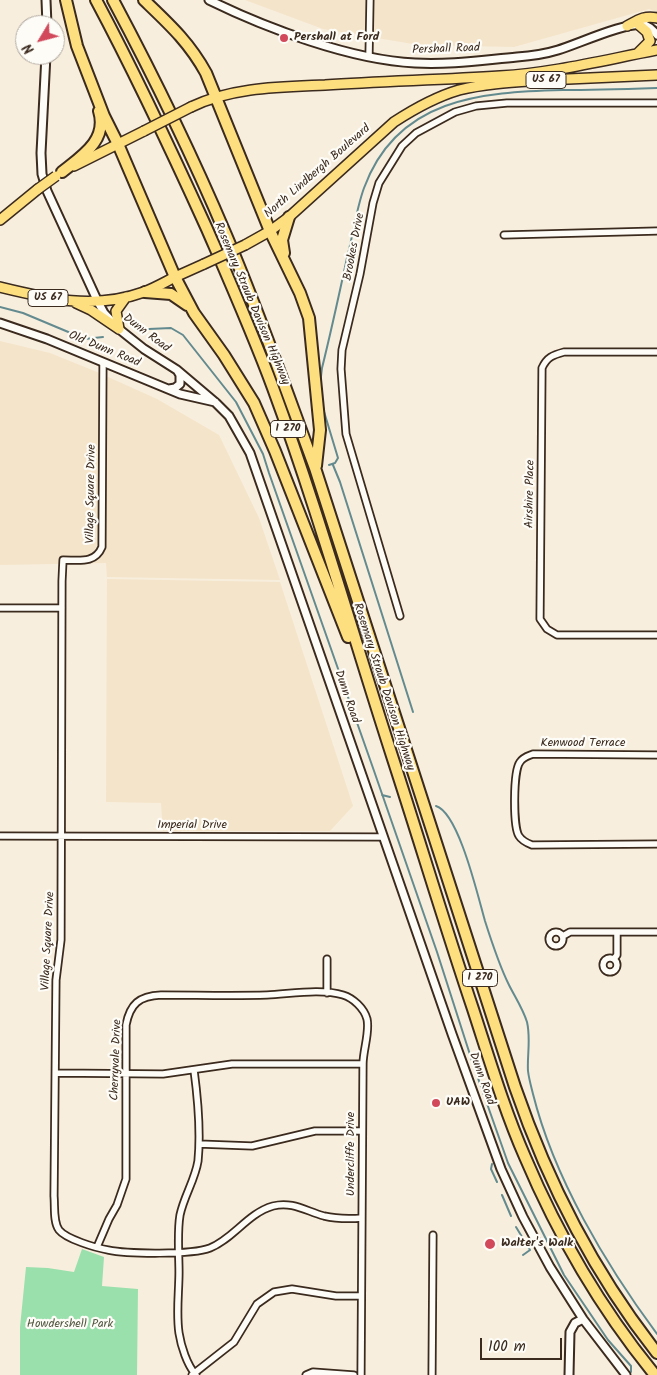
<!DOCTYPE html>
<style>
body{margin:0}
#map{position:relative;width:657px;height:1375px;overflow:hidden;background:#f8eedd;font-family:Kalam,sans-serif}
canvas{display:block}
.north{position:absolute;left:15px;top:15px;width:50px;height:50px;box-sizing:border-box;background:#fdfcf7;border:1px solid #afa8a0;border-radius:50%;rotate:233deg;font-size:14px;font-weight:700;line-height:20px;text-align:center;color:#3b2a1e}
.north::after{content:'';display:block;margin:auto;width:18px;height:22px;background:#d1495b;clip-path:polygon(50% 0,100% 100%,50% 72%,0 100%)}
.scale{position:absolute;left:480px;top:1338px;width:82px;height:22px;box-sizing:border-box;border:2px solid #3b2a1e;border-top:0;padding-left:6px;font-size:15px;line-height:18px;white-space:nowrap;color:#3b2a1e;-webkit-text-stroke:4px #fdfcf7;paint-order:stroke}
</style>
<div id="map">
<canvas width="657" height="1375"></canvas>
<div class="north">N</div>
<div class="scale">100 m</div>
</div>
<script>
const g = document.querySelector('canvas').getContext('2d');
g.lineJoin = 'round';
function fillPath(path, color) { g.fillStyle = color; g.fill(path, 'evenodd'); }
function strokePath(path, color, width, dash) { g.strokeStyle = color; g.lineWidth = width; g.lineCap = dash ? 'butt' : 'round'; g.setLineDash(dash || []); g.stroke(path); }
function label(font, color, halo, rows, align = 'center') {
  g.font = font + ' Kalam,sans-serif'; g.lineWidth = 4.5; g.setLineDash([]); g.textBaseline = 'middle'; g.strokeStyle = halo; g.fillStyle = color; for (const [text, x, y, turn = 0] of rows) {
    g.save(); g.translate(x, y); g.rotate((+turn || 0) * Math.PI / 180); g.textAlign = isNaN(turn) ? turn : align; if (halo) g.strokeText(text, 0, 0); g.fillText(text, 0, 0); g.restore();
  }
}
fillPath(new Path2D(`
 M245,0H657V12L649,9L514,47L419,45L323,29Z
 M0,341L50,353L97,372L157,399L219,435L259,518L280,580L107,577L106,563L0,565Z
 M107,579L280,582L353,806L330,831H163L161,803L106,802Z`), '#f4e4ca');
fillPath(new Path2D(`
 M82,1249L104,1257L102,1286L138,1289L137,1375H20V1327L26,1267L48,1268L74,1272Z`), '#9ae0ad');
strokePath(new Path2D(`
 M0,307L23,313L85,339L103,337
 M149,329L171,328L183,335L236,402L263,454L269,473L373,768L437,952L473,1064L508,1163L564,1275L608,1340L631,1366V1372
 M320,385L322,368C331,332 339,295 347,258C353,235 356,210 364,188C397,98 481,92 563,90C594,90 626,89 657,88
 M322,405L338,458L335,463L329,465
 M333,465L340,482L413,712
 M382,795L390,797
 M436,806C459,813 478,897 485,921C492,943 499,965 509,985C515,997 523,1009 527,1022C531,1039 527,1055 528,1071C529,1079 531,1086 533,1094C554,1178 606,1265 657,1334
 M492,1164L491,1169L497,1182
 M502,1195L511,1216
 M516,1227L530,1250L523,1255`), '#638b8f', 2);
const minor = new Path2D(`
 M369,56L370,0
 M504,235L657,231
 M657,352H564C553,355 547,357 542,368L540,619L547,629L557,635H657
 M103,362L102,547C95,564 79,560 63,560L62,581L61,940L56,980L54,1196C55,1206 53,1222 59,1230C66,1239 96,1248 108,1250C127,1254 192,1255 210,1248C233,1239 248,1213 273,1206C292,1201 306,1211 324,1216C337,1219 349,1219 362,1218
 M0,608H62
 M400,616L346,434L341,369L342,350L360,274L373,203L379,183L402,146L416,133L455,112L476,106L507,103H657
 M657,755L533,754C528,756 523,757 520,762C513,771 513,827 519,836C522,841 527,843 532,845L657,844
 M0,836L383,837
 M549 939a7 7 0 1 1 14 0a7 7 0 1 1-14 0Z
 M563,936L570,932H657
 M603 965a7 7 0 1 1 14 0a7 7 0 1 1-14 0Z
 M327,959V993
 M614,959L617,955V933
 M194,1070C198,1100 201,1130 198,1161C195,1180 184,1196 180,1215C177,1233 179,1254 179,1272C179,1292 176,1313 179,1333C181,1346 187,1365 196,1375
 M56,1073L163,1074L232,1064H363
 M199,1144L252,1146L315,1131H362
 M97,1247L109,1219L117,1205L126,1179V1025C130,1004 139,996 161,995C196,995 232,996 267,995C290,994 321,988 343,995C353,998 364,1008 367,1019C370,1032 363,1050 363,1064L361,1375
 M192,1375L234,1342L257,1304L274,1292L292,1289L336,1296H361
 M306,1375L313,1372L354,1375
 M432,1375L433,1235`);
const tertiary = new Path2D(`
 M46,0L47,25
 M209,0C266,28 351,60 415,63C449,65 483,60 517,57C531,56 545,54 558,50C578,44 627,21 645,25C650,27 654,31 657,35
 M46,55L41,153L42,174L47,191L98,302L104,313L119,329L144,349L177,370L216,403L229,416L250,453L452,1034L501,1169L523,1217L550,1267L583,1319L626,1375
 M0,323L47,339L180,394L215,402
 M169,389L175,388L180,384V375L177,370
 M569,1375L570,1332L575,1323L583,1319`);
const primary = new Path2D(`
 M74,166L118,144
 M0,220L38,189
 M0,287C49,299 94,310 144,292C155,288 165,282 175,277
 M76,303L91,310L119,329
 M119,329L116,311L126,297`);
const trunk = new Path2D(`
 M627,26C638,20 645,15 657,18
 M638,53L650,41L647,32L639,25
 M191,107C232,87 280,87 325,85C383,81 441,80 500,76C553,73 604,60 657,50
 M118,144L144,131
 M245,245L270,231L289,217L394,122C414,109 435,97 459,90C487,83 517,82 546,80C583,78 620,77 657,75
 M175,277L204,264`);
const motorway = new Path2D(`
 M66,0L77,46L104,116L118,144L175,277L194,313L224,355L254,403L275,451L348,637
 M96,0C136,75 172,152 207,229C230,282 253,334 273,388C318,510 353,636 393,759C420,842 445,926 473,1009C489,1058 504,1109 525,1157C558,1235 601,1309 655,1375
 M113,0C154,77 192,155 226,235C259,312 286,390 315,468L515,1087C548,1183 594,1273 657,1353
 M144,0C169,24 189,42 206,73L270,231L300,293L309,318L320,430L316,466
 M62,172C82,156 108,140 99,111
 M284,253L282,240L289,217
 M145,292L171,294L187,305`);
strokePath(minor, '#3b2a1e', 9);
strokePath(tertiary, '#3b2a1e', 11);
strokePath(primary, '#3b2a1e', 12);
strokePath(trunk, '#3b2a1e', 12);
strokePath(motorway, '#3b2a1e', 14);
strokePath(minor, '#fdfcf7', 5.5);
strokePath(tertiary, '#fdfcf7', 7);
strokePath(primary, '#fedf80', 9);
strokePath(trunk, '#fedf80', 9);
strokePath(motorway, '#fedf80', 10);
const primaryBridge = new Path2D(`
 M38,189L56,176`);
const trunkBridge = new Path2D(`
 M144,131L191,107
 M204,264L245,245`);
strokePath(primaryBridge, '#3b2a1e', 12, []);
strokePath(trunkBridge, '#3b2a1e', 12, []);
strokePath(primaryBridge, '#fedf80', 9);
strokePath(trunkBridge, '#fedf80', 9);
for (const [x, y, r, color] of [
 [284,38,5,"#d1495b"],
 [436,1103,5,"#d1495b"],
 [490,1244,6,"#d1495b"]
]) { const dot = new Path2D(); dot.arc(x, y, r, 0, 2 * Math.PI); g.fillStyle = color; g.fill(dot); strokePath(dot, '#fdfcf7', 2); }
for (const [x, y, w] of [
 [546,80,40],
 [48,298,40],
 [288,429,35],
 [480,978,35]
]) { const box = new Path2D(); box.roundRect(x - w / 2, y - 8.5, w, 17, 4); g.fillStyle = '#fdfcf7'; g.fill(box); strokePath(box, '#3b2a1e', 1); }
label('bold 11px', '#3b2a1e', null, [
 ["US 67",546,80],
 ["US 67",48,298],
 ["I 270",288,429],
 ["I 270",480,978]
]);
label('bold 12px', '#3b2a1e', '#fdfcf7', [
 ["Pershall at Ford",294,38],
 ["UAW",446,1103],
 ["Walter's Walk",501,1244]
], 'left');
label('12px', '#3b2a1e', '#fdfcf7', [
 ["Pershall Road",446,50,-2],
 ["North Lindbergh Boulevard",318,172,-41],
 ["Brookes Drive",355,247,-79],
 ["Rosemary Straub Davison Highway",251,304,67],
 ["Dunn Road",146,334,37],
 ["Old Dunn Road",104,350,22],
 ["Village Square Drive",92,494,-89],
 ["Airshire Place",531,494,-89],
 ["Rosemary Straub Davison Highway",383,687,72],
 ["Dunn Road",346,697,71],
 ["Kenwood Terrace",583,744],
 ["Imperial Drive",192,826],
 ["Village Square Drive",49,941,-87],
 ["Cherryvale Drive",117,1060,-88],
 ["Dunn Road",481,1079,70],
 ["Undercliffe Drive",352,1154,-90]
]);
label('12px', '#535842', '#fdfcf7', [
 ["Howdershell Park",70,1325]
]);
</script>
